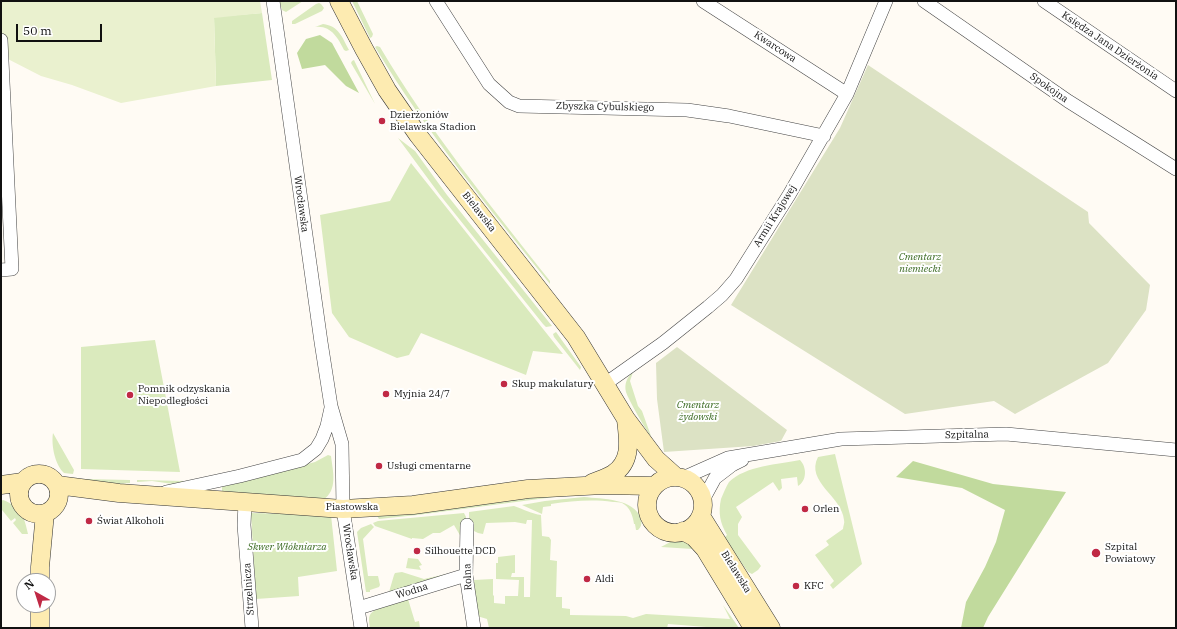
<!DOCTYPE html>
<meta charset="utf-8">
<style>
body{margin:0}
#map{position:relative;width:1177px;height:629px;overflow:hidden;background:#fffbf4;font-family:"IBM Plex Serif",serif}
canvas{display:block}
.frame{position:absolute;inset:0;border:2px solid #111;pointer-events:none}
.north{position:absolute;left:16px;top:573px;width:40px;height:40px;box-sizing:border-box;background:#fff;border:1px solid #a0a0a0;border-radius:50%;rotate:321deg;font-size:11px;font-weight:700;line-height:16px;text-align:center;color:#111}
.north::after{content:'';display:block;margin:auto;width:14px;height:18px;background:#c02945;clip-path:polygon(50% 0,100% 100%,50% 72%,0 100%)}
.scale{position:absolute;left:16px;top:24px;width:86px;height:18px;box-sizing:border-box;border:2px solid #111;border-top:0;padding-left:5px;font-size:12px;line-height:14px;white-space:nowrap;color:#111;-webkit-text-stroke:3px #fff;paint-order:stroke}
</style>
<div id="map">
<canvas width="1177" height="629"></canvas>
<div class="frame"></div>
<div class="north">N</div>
<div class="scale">50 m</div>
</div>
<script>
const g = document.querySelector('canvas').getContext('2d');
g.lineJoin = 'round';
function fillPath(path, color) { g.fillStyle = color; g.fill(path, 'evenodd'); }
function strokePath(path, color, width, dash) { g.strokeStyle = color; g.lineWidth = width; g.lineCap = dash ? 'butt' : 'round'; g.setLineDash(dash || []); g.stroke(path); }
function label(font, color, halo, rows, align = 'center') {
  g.font = font + ' "IBM Plex Serif",serif'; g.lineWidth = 4; g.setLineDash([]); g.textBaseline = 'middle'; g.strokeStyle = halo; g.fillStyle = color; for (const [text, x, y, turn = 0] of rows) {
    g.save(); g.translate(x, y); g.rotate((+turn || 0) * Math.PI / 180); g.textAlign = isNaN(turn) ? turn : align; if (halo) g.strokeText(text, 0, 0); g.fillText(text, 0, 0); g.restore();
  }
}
fillPath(new Path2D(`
 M279,1H303L286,12L282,10Z
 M352,1H357L373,34L372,37L370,38Z
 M319,3L321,4L324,8L322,11L295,24H292V21L316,4Z
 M262,13L272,80L216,86L214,17Z
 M323,24C339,26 342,37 349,50L346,51L344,50C338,38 331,25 315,27Z
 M377,46L380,47C429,130 490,205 550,281V284C489,208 426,132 375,47Z
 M354,60L375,104L351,63L352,61Z
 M398,138L415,151L447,195L552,326L546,327L543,324L440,195Z
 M411,163L563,354L533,351L526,375L421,333L409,355L397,358L349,337L332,313L320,215L390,201Z
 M556,332L581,367L580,370L554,337L553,334Z
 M155,340L180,472L81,469V347Z
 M633,372L630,381L638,406L642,411L651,436C647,432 628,399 626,392C624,384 627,377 633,372Z
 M53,433L74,470L73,474L64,473C55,465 51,445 53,433Z
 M835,454L862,564L833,589L830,585L834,581L815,555L829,545L826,541L843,529C843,526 845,523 844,520C842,496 805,482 818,457Z
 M328,455L331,456C333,472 338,490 323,500L222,494V487L315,462Z
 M800,460C807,467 807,481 798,486L797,477L781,479L782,488L779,491L773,482L736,507L742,517L738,524V535L761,566L758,570L752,574L748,572L724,538L727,535C720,523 718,513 721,499C723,494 726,487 729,482C745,466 779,464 800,460Z
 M84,479L130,480V483L118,484L83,480Z
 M203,479L173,484L152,481L137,482V480L185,481Z
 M577,494L417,515L379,519L376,514L501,498Z
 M584,497C602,499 634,498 641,519C642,524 641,527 638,530H636L635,524H634C633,516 630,507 622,503C620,502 615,502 613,502C592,499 572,501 551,504V506L543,507L542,514L522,505L545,501Z
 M3,500C21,507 24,516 28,534H22L13,523L16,520L15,518L11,521L2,510L1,501Z
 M514,506C523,509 532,514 541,515L542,536L549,537L551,540L550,560L557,561L556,597H562V608L570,609V615L626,616L633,618L646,614L730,619L723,605L739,628H719L668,624L667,628H489L487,619L477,616L474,580L493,579V595L494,596V603L505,604V596H518L519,580L496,579V563H498V557L515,555V573H512L511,577H524V597H530L532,520H527L526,524L515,522L486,523L483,534L478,533L474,531V523L469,522V512Z
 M251,513L331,515L337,571L298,577L299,596L256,599Z
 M464,513L466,517L464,539L461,537L454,525L440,533H433L423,539L412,538V539L375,526L373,523L378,521Z
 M371,524L374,527L363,539L368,576H378L380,585L379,587L370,590V592H366L357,532L361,528Z
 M674,540H687L693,549L661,547Z
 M408,558L418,559L422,565L419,566L421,570L406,568Z
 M402,572L424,579L451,573L389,592L394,575L395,573Z
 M408,599L415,622L419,621L420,628H370C369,620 367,615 375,610Z`), '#daeabd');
fillPath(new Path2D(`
 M320,35L332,43L359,93L346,86L325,65L302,69L297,53L306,39Z
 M913,461L993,484L1066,492L988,617L983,628H961L966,602L985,567L996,542L1005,510L962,488L896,477Z`), '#c1da9d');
fillPath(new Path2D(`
 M868,65L1088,212L1089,223L1150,285L1146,310L1108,363L1015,414L994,401L905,414L731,305L840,128Z
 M677,347L787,430L781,441L753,446L664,452L657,399L656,363Z`), '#dce2c4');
fillPath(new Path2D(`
 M1,1H260L262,13L214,18L216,86L121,103L72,85L41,76L2,56Z`), '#eaf1cf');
const street = new Path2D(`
 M273,1L321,342L331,406L342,444L343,509L361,628
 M436,1L489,84L509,102L519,106L687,110L729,116L824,136
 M703,1L847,94
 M924,1L1068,101L1176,169
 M1044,1L1176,91
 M1,40L12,269L1,270
 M605,384L663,343L708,307L722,295L736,279L789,195L847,94L886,1
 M683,478L728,458L841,439L1006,434L1176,450
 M166,492L240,476L302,460L316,449L322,439L327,426L331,408
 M703,500L715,478L732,465L742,460
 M245,503L244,525L252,628
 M467,525L466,575L474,628
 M358,606H365L466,575`);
const secondary = new Path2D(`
 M339,1L364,49L387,90L418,135L576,337L626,419L656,459L675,476
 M19 494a20 20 0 1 1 40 0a20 20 0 1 1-40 0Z
 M647 505a28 28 0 1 1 56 0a28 28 0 1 1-56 0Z
 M592,483C599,480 607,478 613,474C633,461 628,439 626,419
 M1,485L23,482
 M57,485L119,493L343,509L413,505L528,489L603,485L654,486
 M701,516L771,628
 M683,531L694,537L705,549L753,628
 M40,581V567L45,513
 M40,605V628`);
strokePath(street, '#444', 14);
strokePath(secondary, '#333', 19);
strokePath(street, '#fff', 13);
strokePath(secondary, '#fdebb1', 18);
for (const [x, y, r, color] of [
 [382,121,4,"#c02945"],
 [504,384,4,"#c02945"],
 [386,394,4,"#c02945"],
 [130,395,4,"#c02945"],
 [379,466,4,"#c02945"],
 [805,509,4,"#c02945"],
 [89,521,4,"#c02945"],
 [417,551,4,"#c02945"],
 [1096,553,5,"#c02945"],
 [587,579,4,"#c02945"],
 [796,586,4,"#c02945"]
]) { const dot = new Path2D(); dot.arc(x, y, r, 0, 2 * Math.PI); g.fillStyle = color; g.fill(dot); strokePath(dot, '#fff', 1.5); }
label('10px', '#111', '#fff', [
 ["Księdza Jana Dzierżonia",1110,46,34],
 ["Kwarcowa",775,47,33],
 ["Spokojna",1049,88,35],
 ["Zbyszka Cybulskiego",605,107,1],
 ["Wrocławska",301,204,82],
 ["Bielawska",479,212,52],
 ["Armii Krajowej",775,216,-58],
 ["Szpitalna",967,435,-1],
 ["Piastowska",352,507],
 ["Wrocławska",350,552,81],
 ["Bielawska",736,572,58],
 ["Rolna",468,577,-93],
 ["Strzelnicza",249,589,-94],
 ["Wodna",412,591,-17]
]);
label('10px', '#111', '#fff', [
 ["Dzierżoniów",390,115],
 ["Bielawska Stadion",390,127],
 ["Skup makulatury",512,384],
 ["Pomnik odzyskania",138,389],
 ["Niepodległości",138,401],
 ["Myjnia 24/7",394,394],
 ["Usługi cmentarne",387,466],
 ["Orlen",813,509],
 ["Świat Alkoholi",97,521],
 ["Szpital",1105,547],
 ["Powiatowy",1105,559],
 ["Silhouette DCD",425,551],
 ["Aldi",595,579],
 ["KFC",804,586]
], 'left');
label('italic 10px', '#396920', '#fff', [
 ["Cmentarz",920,257],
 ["niemiecki",920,269],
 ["Cmentarz",698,405],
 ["żydowski",698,417],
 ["Skwer Włókniarza",287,547]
]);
</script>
